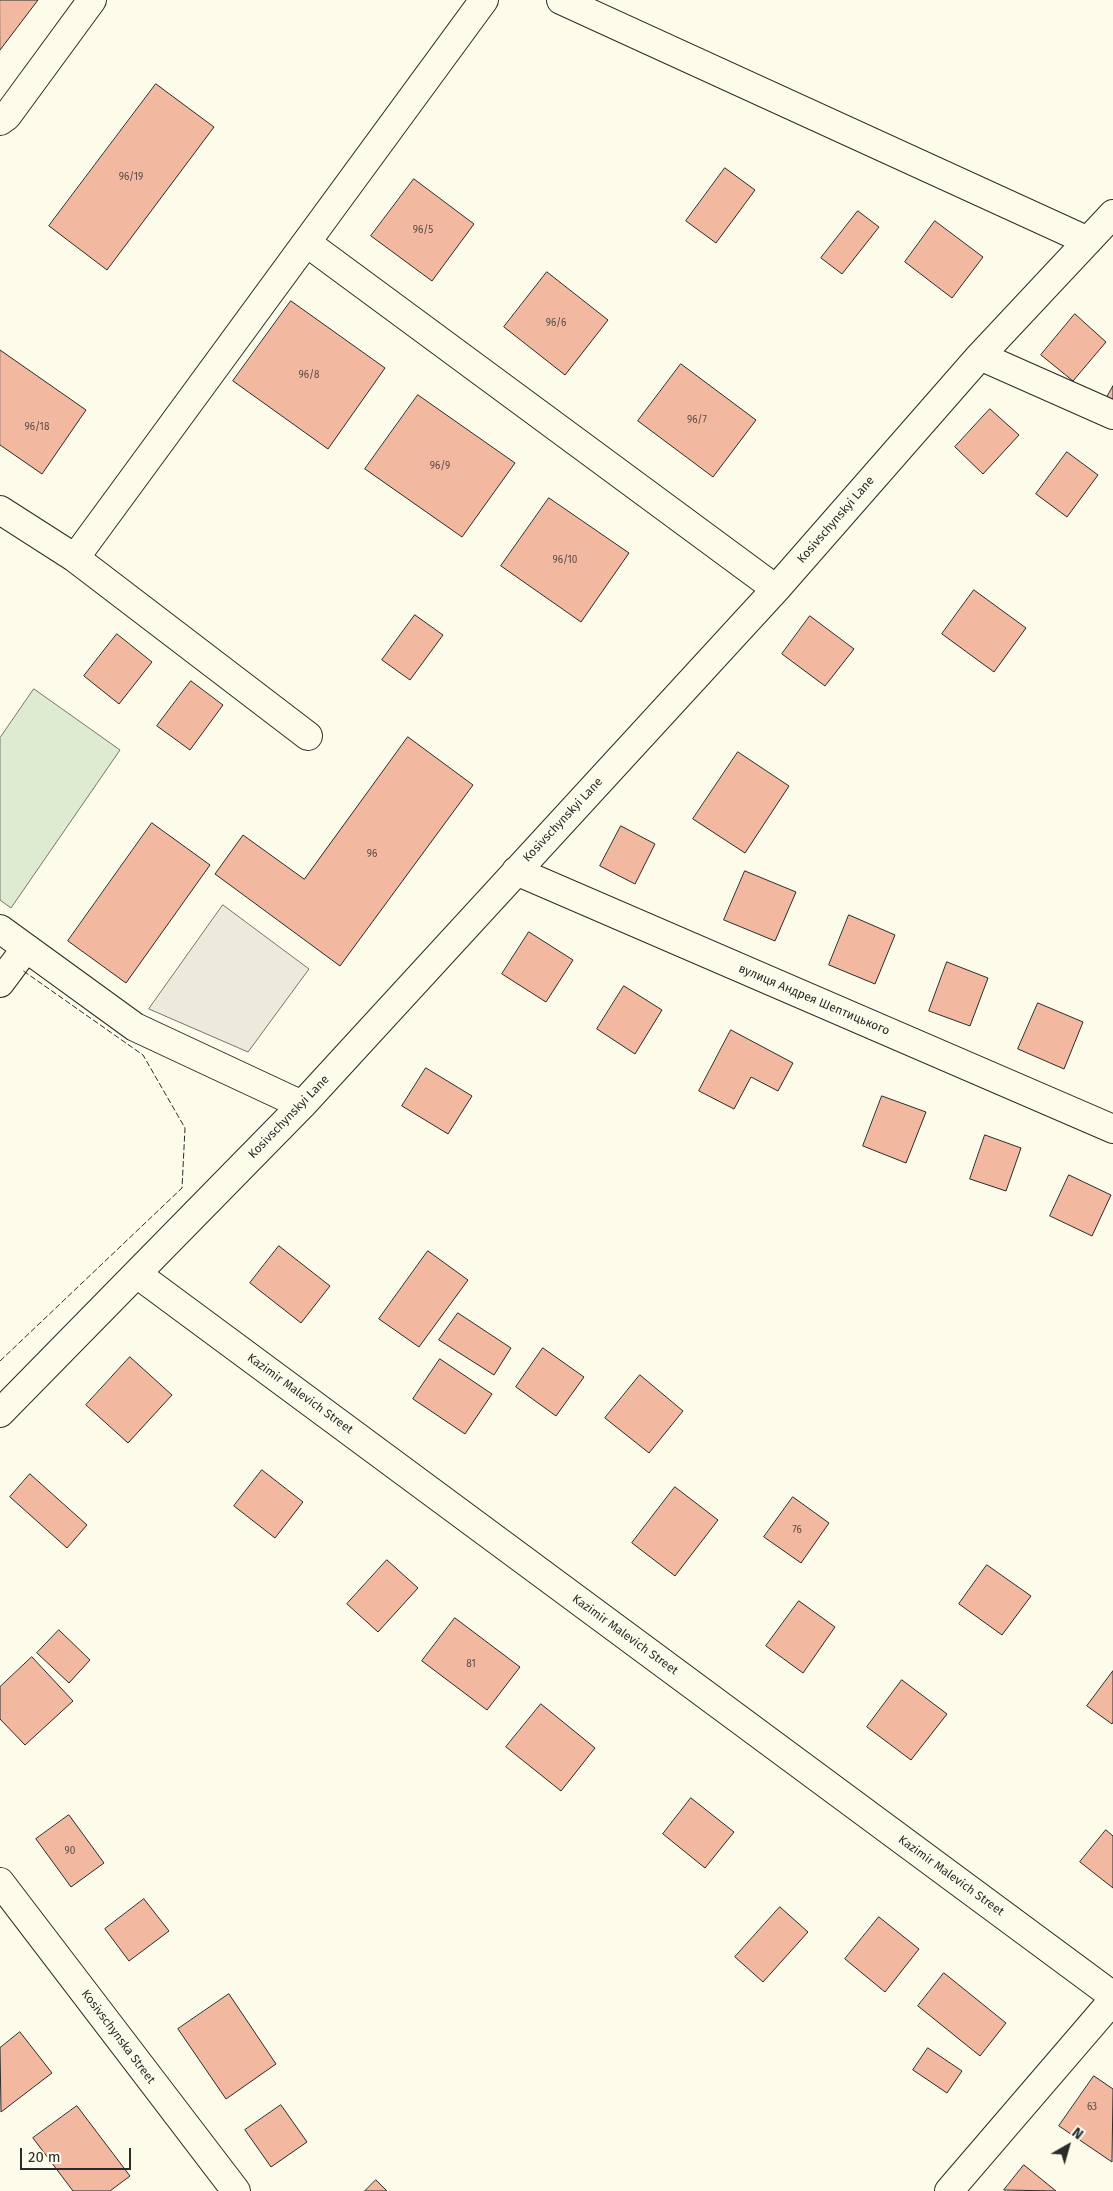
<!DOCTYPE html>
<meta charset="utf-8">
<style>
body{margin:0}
#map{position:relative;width:1113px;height:2191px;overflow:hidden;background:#fdfbea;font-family:"Fira Sans",sans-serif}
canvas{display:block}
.north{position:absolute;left:1043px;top:2121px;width:50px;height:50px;-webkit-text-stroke:4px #fdfbea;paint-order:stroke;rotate:38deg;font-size:14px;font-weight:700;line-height:20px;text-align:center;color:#2b2b2b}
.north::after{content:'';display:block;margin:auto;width:18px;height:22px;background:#2b2b2b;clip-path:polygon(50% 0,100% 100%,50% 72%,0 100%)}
.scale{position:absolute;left:20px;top:2148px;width:111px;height:22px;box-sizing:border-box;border:2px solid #2b2b2b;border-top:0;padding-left:6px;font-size:15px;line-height:18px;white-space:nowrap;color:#2b2b2b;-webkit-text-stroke:4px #fdfbea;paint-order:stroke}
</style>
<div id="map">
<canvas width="1113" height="2191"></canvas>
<div class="north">N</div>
<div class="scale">20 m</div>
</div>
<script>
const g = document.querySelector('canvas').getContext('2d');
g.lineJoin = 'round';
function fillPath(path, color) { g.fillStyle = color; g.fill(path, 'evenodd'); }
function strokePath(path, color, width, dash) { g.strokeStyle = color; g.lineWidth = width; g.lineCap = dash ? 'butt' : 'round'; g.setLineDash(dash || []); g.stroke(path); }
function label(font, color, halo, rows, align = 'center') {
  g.font = font + ' "Fira Sans",sans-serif'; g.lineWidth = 4; g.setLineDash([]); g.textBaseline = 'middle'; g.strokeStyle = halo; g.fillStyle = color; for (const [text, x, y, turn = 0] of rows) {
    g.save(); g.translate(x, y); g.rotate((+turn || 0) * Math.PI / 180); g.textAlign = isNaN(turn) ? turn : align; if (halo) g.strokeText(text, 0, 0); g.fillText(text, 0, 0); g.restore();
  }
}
const green = new Path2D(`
 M34,689L120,750L11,908L0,900V738Z`);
fillPath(green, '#deebd1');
strokePath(green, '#74746e', 1);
const parking = new Path2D(`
 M223,905L309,969L248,1052L149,1009Z`);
fillPath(parking, '#eceadb');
strokePath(parking, '#74746e', 1);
const building = new Path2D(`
 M0,0H38L0,50Z
 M156,84L214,127L107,270L49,226Z
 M725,168L755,190L716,243L686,221Z
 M414,179L474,224L432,281L371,236Z
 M858,211L879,227L842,274L821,258Z
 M935,221L983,257L952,298L905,262Z
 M547,272L608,320L565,375L504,327Z
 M291,301L385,368L328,449L233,381Z
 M1075,314L1106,342L1073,381L1041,355Z
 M0,350L86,410L42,474L0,445Z
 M681,364L756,420L713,477L638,421Z
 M1113,386V402L1106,399Z
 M418,395L515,463L462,537L365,469Z
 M990,409L1019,435L983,474L955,447Z
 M1067,452L1098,475L1067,517L1036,494Z
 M549,498L629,553L581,622L501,566Z
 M974,590L1026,628L994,672L942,634Z
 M415,615L443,635L410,680L382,660Z
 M810,616L854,649L825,686L782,654Z
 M117,634L152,662L119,704L84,676Z
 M191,681L223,705L190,750L157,726Z
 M408,737L473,785L340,966L215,874L243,835L304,879Z
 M738,752L789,786L745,853L693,819Z
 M152,823L210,865L126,983L68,941Z
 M621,826L655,844L635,884L600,866Z
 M745,871L796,892L775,941L724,920Z
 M849,915L895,935L875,984L829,965Z
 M529,932L573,960L546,1002L502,974Z
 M947,962L988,978L970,1026L929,1011Z
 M624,986L662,1010L635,1054L597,1029Z
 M1038,1003L1083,1022L1064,1069L1018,1049Z
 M731,1030L793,1063L778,1091L751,1077L734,1109L699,1091Z
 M426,1068L472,1096L448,1134L402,1106Z
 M882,1096L926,1112L906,1163L863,1146Z
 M985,1135L1021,1148L1006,1191L970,1179Z
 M1069,1175L1111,1195L1092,1236L1050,1216Z
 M279,1246L330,1286L301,1323L250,1283Z
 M428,1251L468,1280L419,1347L379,1319Z
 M458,1313L511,1348L494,1375L439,1340Z
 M543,1348L584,1377L556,1416L516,1387Z
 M130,1357L172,1395L128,1443L86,1405Z
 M440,1359L492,1394L465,1434L413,1399Z
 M640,1375L683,1411L649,1453L605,1418Z
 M262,1470L303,1502L275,1538L234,1506Z
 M30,1474L87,1525L67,1548L10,1497Z
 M675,1487L718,1520L675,1576L632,1543Z
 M793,1497L829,1523L801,1563L764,1537Z
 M387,1560L418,1588L378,1632L347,1604Z
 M987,1565L1031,1596L1002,1635L959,1604Z
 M799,1601L835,1627L803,1673L766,1646Z
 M455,1618L520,1667L487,1710L422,1661Z
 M59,1630L90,1660L69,1683L37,1653Z
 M32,1657L73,1701L25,1745L0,1719V1687Z
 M1113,1671V1722L1112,1724L1087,1706Z
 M902,1680L947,1714L911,1760L867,1727Z
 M541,1704L595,1748L561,1791L506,1747Z
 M691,1798L734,1832L705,1868L663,1834Z
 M69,1815L104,1863L71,1887L36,1839Z
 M1106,1830L1113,1836V1888L1080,1862Z
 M144,1899L169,1931L129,1961L105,1929Z
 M780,1907L808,1932L763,1982L735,1957Z
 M879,1917L919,1949L885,1992L845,1959Z
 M944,1973L1006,2023L980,2056L918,2006Z
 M229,1994L276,2064L226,2099L178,2029Z
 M20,2032L52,2073L1,2112L0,2048Z
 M928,2048L962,2071L947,2093L913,2070Z
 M1094,2076L1113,2089L1112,2162L1059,2126Z
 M281,2105L307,2142L271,2167L245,2130Z
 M77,2106L130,2176L110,2191H73L33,2138Z
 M1024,2165L1056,2191L1004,2190Z
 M376,2180L387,2191H365Z`);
fillPath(building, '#f2b8a0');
strokePath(building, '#2b2b2b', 1);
const minor = new Path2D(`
 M561,0L1088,241
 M0,121L7,116L92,0
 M307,243L776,589
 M980,356L1113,415
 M0,510L75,558L308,736
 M75,558L484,0
 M516,871L1113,1129
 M0,929L135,1027L302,1105
 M0,983L26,948
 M137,1274L1113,1996
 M0,1413L302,1105L776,589L980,356L1113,214
 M0,1882L236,2191
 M949,2191L1113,2000`);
strokePath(minor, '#2b2b2b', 30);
strokePath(minor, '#fdfbea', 28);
strokePath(new Path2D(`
 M0,1361L182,1188L185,1128L143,1055L22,970`), '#2b2b2b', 1, [6, 2.5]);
label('10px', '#5d4e48', null, [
 ["96/19",131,177],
 ["96/5",423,230],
 ["96/6",556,323],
 ["96/8",309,375],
 ["96/7",697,420],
 ["96/18",37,427],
 ["96/9",440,466],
 ["96/10",565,560],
 ["96",372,854],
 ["76",797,1530],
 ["81",471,1664],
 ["90",70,1851],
 ["63",1092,2107]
]);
label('12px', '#2b2b2b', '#fdfbea', [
 ["Kosivschynskyi Lane",836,520,-49],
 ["Kosivschynskyi Lane",563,820,-47],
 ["вулиця Андрея Шептицького",814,1000,23],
 ["Kosivschynskyi Lane",289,1117,-46],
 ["Kazimir Malevich Street",300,1394,36],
 ["Kazimir Malevich Street",625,1635,36],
 ["Kazimir Malevich Street",951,1876,36],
 ["Kosivschynska Street",118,2037,53]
]);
</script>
